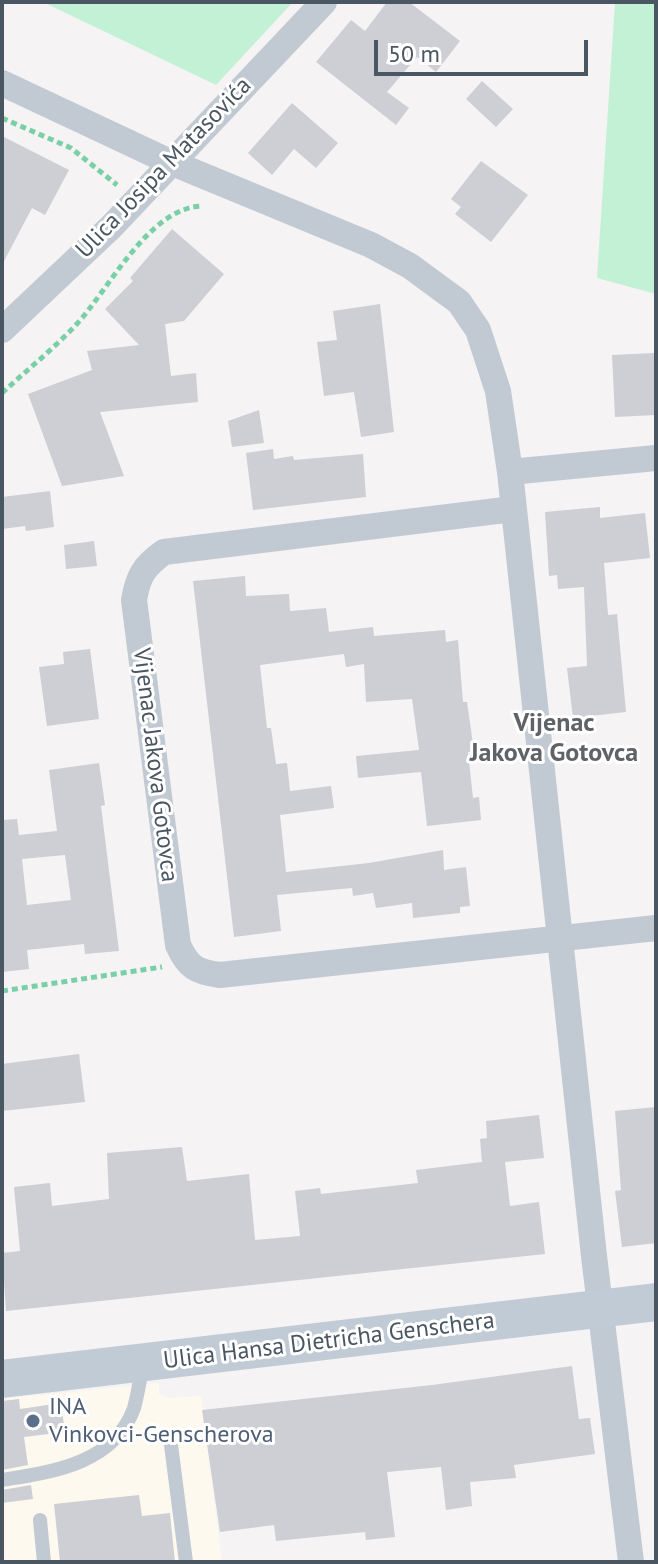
<!DOCTYPE html>
<meta charset="utf-8">
<style>
body{margin:0}
#map{position:relative;width:658px;height:1564px;overflow:hidden;background:#f5f3f3;font-family:"PT Sans",sans-serif}
canvas{display:block}
.frame{position:absolute;inset:0;border:4px solid #4a5661;pointer-events:none}
.scale{position:absolute;left:374px;top:40px;width:214px;height:36px;box-sizing:border-box;border:4px solid #4a5661;border-top:0;padding-left:10px;font-size:24px;line-height:28px;white-space:nowrap;color:#4a5661;-webkit-text-stroke:6px #fff;paint-order:stroke}
</style>
<div id="map">
<canvas width="658" height="1564"></canvas>
<div class="frame"></div>
<div class="scale">50 m</div>
</div>
<script>
const g = document.querySelector('canvas').getContext('2d');
g.lineJoin = 'round';
function fillPath(path, color) { g.fillStyle = color; g.fill(path, 'evenodd'); }
function strokePath(path, color, width, dash) { g.strokeStyle = color; g.lineWidth = width; g.lineCap = dash ? 'butt' : 'round'; g.setLineDash(dash || []); g.stroke(path); }
function label(font, color, halo, rows, align = 'center') {
  g.font = font + ' "PT Sans",sans-serif'; g.lineWidth = 6; g.setLineDash([]); g.textBaseline = 'middle'; g.strokeStyle = halo; g.fillStyle = color; for (const [text, x, y, turn = 0] of rows) {
    g.save(); g.translate(x, y); g.rotate((+turn || 0) * Math.PI / 180); g.textAlign = isNaN(turn) ? turn : align; if (halo) g.strokeText(text, 0, 0); g.fillText(text, 0, 0); g.restore();
  }
}
fillPath(new Path2D(`
 M159,1383V1394L167,1398L201,1396L222,1562H2V1399Z`), '#fdf9ef');
fillPath(new Path2D(`
 M43,2H293L216,85Z
 M615,2H656V294L597,278Z`), '#c3f1d5');
fillPath(new Path2D(`
 M387,2H409L460,41L436,72L417,57L387,92L409,108L396,125L316,62L351,20L365,31Z
 M482,81L513,109L496,127L466,99Z
 M292,103L338,143L316,168L294,149L272,175L248,153Z
 M2,136L69,170L45,215L32,208L2,265Z
 M481,161L528,195L491,242L455,214L461,207L451,199Z
 M172,229L224,274L184,321L165,324L171,376L196,373L198,402L100,412L124,476L62,486L28,394L92,370L87,351L139,345L105,309L133,281L130,278Z
 M380,304L394,432L361,437L354,392L324,396L317,342L337,340L333,311Z
 M654,353L656,415L615,417L612,355Z
 M259,410L264,443L232,447L228,421Z
 M273,449L274,459L293,456L294,460L363,454L366,497L253,510L246,453Z
 M50,491L54,527L26,531L25,526L2,529V497Z
 M600,507V518L645,513L650,558L604,563L608,615L617,614L626,712L573,718L567,668L587,666L584,587L558,589L557,575L549,576L545,512Z
 M94,541L97,566L66,569L64,545Z
 M245,576L246,596L289,594L290,611L326,608L329,632L373,627L374,636L445,630L446,642L458,640L463,702H467L474,751L468,752L473,798L479,797L481,820L427,826L421,772L358,778L356,756L419,750L412,699L366,702L364,664L346,667L344,654L260,665L267,728H271L276,764L287,763L290,791L331,786L334,808L280,815L286,872L369,863L443,850L444,870L466,867L470,906L460,907V913L413,918L412,903L376,908L373,893L353,896L352,888L277,895L281,931L234,937L193,581Z
 M90,649L99,719L47,726L39,667L64,664L63,652Z
 M99,763L105,805L101,806L119,951L85,954L84,944L27,950L29,969L2,972V820L17,819L19,835L57,831L49,770ZM65,855L71,900L27,905L22,859Z
 M79,1054L85,1102L2,1111V1064Z
 M656,1107V1243L622,1247L615,1191L621,1190L615,1111Z
 M539,1115L544,1158L505,1162L510,1206L539,1202L545,1254L6,1311L2,1253L20,1251L14,1187L50,1183L52,1206L109,1199L107,1153L182,1147L187,1181L249,1174L255,1240L300,1236L295,1191L320,1188L321,1194L418,1183L416,1170L482,1162L480,1139L487,1138L486,1121Z
 M572,1366L579,1419L590,1418L595,1454L514,1465L516,1478L470,1482L472,1506L446,1510L441,1467L387,1472L395,1537L366,1540L365,1532L276,1541L274,1525L220,1532L202,1410L432,1385Z
 M19,1399L20,1409L61,1403L65,1432L24,1437L28,1465L2,1470V1401Z
 M31,1485L33,1499L2,1503V1490Z
 M139,1495L142,1516L170,1513L175,1562H60L54,1504Z`), '#cdcfd5');
strokePath(new Path2D(`
 M2,118L71,148L117,185
 M2,393C26,371 52,350 75,326C109,290 148,208 202,206
 M2,991L162,967`), '#7ad0a6', 5, [6, 4]);
strokePath(new Path2D(`
 M171,1445L186,1562
 M2,1480C52,1472 114,1464 134,1408C138,1394 140,1378 143,1364
 M40,1520L44,1562`), '#c1cad2', 14);
strokePath(new Path2D(`
 M2,83L170,162L371,245L410,266L459,302L478,330L498,391L510,472L594,1256L631,1562
 M2,330L111,227L324,2
 M510,472L656,458
 M513,509L164,552C144,566 138,576 134,600L178,945C188,967 196,972 220,975L656,928`), '#c1cad2', 26);
strokePath(new Path2D(`
 M2,1379L656,1302`), '#c1cbd6', 38);
for (const [x, y, r, color] of [
 [33,1421,8,"#5c6f8a"]
]) { const dot = new Path2D(); dot.arc(x, y, r, 0, 2 * Math.PI); g.fillStyle = color; g.fill(dot); strokePath(dot, '#fff', 3); }
label('24px', '#4a5661', '#fff', [
 ["Ulica Josipa Matasovića",164,168,-46],
 ["Vijenac Jakova Gotovca",155,765,83],
 ["Ulica Hansa Dietricha Genschera",329,1341,-7]
]);
label('24px', '#4e5e75', '#fff', [
 ["INA",49,1407],
 ["Vinkovci-Genscherova",49,1435]
], 'left');
label('bold 26px', '#5f6368', '#fff', [
 ["Vijenac",554,724],
 ["Jakova Gotovca",554,754]
]);
</script>
